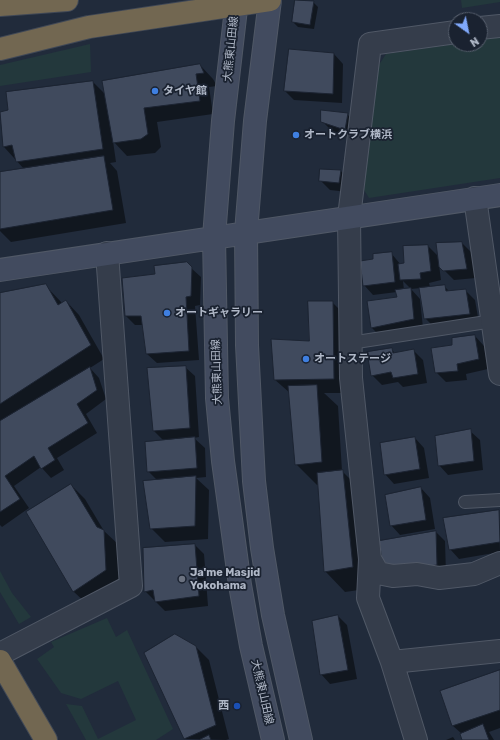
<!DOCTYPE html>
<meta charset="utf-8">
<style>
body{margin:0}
#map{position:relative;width:500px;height:740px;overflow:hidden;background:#212b3b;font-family:Rubik,sans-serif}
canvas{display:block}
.north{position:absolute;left:448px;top:12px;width:40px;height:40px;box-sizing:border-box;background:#1a2230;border:1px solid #565e6c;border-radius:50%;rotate:147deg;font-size:11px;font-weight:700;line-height:16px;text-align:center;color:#b0b8c7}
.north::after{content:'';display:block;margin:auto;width:14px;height:18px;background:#80a9fc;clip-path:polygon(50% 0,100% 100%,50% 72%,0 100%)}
</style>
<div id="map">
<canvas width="500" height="740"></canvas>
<div class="north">N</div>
</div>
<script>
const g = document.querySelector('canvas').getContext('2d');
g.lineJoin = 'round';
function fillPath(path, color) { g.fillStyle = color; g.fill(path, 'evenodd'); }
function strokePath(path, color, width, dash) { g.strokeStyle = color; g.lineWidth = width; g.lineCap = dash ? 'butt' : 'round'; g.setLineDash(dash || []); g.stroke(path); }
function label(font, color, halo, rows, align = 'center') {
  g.font = font + ' Rubik,"Noto Sans JP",sans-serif'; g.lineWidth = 3.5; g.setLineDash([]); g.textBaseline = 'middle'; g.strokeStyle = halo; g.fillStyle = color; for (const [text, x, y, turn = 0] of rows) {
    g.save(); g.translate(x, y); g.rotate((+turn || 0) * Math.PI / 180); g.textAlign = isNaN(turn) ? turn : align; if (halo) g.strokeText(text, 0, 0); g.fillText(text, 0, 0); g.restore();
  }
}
fillPath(new Path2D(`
 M461,0H500V2L462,8Z
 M500,37V178L369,198L364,190L377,68L386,54L456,44H480V40Z
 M90,44L91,72L0,86V65Z
 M0,571L12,593L31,617L19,624L0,592Z
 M107,618L116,637L127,630L173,729L156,740H86L66,704L82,706L98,739L136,720L118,681L81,699L61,693L37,659L54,647L51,642Z`), '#23383c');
fillPath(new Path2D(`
 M296,0L313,2L318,7L314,29L298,27L293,22Z
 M334,54L343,64L342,103L294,100L285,91Z
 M200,65L213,79L217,86L209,87L213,114L157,122L161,147L155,153L127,156L113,141L116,162L110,163L117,171L126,223L11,242L0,231V173L24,169L4,147L0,113L93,82L106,95Z
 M347,114L357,124L355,139L332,131L322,121Z
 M341,171L350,181L348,192L330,190L320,180Z
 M462,243L471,252L476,278L454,280L439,265L441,280L429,283L430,287L444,286L450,292L465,290L475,300L479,323L435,328L425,318L421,288L411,289L403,281L404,290L411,289L420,299L423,328L381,337L372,328L398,298L397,292L373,295L364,285L375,260L391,253L401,265L405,264L428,246L439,257Z
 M191,268L201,277L200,305L195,306L199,360L157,363L147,354L143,325H135L126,316L156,275Z
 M45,285L62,303L66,301L79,315L104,359L90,368L99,378L106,399L86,414L97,433L57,458L64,470L51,478L41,467L14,486L29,508L2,527L0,525V294Z
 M332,302L346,316L347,393H324L338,406L342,471L363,492L373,588L345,592L325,571L319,485H317L296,464L290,393L274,379L310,342Z
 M475,336L484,346L488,369L466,374L467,380L446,382L436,372L453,346Z
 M391,349L396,354L413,350L423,360L427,383L403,387L398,382L382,385L372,375Z
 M185,367L195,376L199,437L194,438L205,448L206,477L196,478L209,490L208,539L165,542L151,528L157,480L148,471L164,441L154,431Z
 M470,431L480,440L483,470L448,475L439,465Z
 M415,438L424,448L429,478L394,484L385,474Z
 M71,485L85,499L104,531L118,544L119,583L88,605L74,592L27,513Z
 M421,488L430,498L435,529L400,535L391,525Z
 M499,511L500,552L459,559L450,549Z
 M436,532L445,541L446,574L380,542Z
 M195,545L204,554L208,606L165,611L145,591Z
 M338,616L347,625L357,679L330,684L321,674Z
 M195,646L209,660L229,739L226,740L184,739Z
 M500,671V728L489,732L494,740H463L462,734L453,726L441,691Z
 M453,737L455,740H446Z`), '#0007');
const building = new Path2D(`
 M295,0L314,1L310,25L292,22Z
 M289,49L334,53L333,94L284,91Z
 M200,64L204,73L196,74L200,101L144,108L148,134L141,139L113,143L102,81Z
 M93,81L103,149L16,162L12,145L3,147L0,112L8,110L6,92Z
 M321,110L348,113L345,130L321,122Z
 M104,156L113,210L0,229V172Z
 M320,169L341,170L339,183L319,181Z
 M462,242L467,269L443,271L439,267L436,243Z
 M428,245L431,271L420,273L421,279L400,280L398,264L404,263L403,246Z
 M392,252L395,282L363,286L360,261L373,259V254Z
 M187,262L192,267L191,296L186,297L189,351L146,354L141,316H125L122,278L155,274L154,266Z
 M46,284L58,305L66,300L91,345L0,404V293Z
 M445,285L446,291L466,289L470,314L424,319L419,288Z
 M411,288L414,319L371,328L367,301L397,297L395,290Z
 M308,301H333L334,379L274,380L271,339L309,341Z
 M475,335L479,359L457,364L458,371L435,373L431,348L452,345V338Z
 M392,348L393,353L414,349L418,374L393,378L391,372L371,376L367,352Z
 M186,366L190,428L153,431L147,368Z
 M90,367L97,390L77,404L88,423L48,448L55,460L41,469L34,456L5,476L20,499L0,512V421Z
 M317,385L322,462L295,465L288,386Z
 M471,429L474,461L438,466L435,436Z
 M195,437L197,468L147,472L145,442Z
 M415,437L420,469L384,475L380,443Z
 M343,470L353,567L324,572L317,473Z
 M196,476L195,526L150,529L143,481Z
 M71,484L97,527L104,530L106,570L73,592L26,512Z
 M421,487L426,520L390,526L385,495Z
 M499,510L500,542L449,550L443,518Z
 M436,531L437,565L392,571L382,559L379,541Z
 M195,544L199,596L155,602L153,590L144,592L143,548Z
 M338,615L348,670L320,675L312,621Z
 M175,634L196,646L216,725L184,739L144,653Z
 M500,670V710L452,726L440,691Z
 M483,724L489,740H462L460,734Z
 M209,735L211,740H199Z`);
fillPath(building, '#404a5d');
strokePath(building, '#1c2432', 1);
const lane = new Path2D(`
 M350,343L493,321
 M465,502L500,500`);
const street = new Path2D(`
 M480,28L500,26
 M475,198L500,374
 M370,559L378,573L393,576L417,574L439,578L474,574L500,563
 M0,654L131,586L107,253
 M392,662L500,651
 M416,740L392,662L368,598L370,559L351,378L349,217L370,44L456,32`);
const secondary = new Path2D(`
 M237,0L223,121L214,237L217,398L223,461L240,585L251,646L273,740
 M270,0L255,121L246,232L247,345L254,481L262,548L273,615L301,740
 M0,270L500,195`);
const highway = new Path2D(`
 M0,5L67,0
 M0,49L89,27L270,0
 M0,661L46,740`);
strokePath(lane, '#505866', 14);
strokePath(street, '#505866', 24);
strokePath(secondary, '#505866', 24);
strokePath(highway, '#404856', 24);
strokePath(lane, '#353d4b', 12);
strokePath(street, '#353d4b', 22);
strokePath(secondary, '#424b5f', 22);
strokePath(highway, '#726751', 22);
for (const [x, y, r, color] of [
 [155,91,4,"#3f7fe0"],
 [296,135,4,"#3f7fe0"],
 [167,313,4,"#3f7fe0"],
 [306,359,4,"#3f7fe0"],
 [182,579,4,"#6b7280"],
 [237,706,4,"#1a4fb4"]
]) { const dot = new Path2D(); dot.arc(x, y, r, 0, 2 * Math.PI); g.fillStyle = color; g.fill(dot); strokePath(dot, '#1a2230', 1.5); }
label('11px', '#b0b8c7', '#1a2230', [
 ["大熊東山田線",231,49,-84],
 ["大熊東山田線",217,372,-92],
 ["大熊東山田線",262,692,77]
]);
label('bold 11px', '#b0b8c7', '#1a2230', [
 ["タイヤ館",163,91],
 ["オートクラブ横浜",304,135],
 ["オートギャラリー",175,313],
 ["オートステージ",314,359],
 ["Ja'me Masjid",190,573],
 ["Yokohama",190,586],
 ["西",229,706,"right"]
], 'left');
</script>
